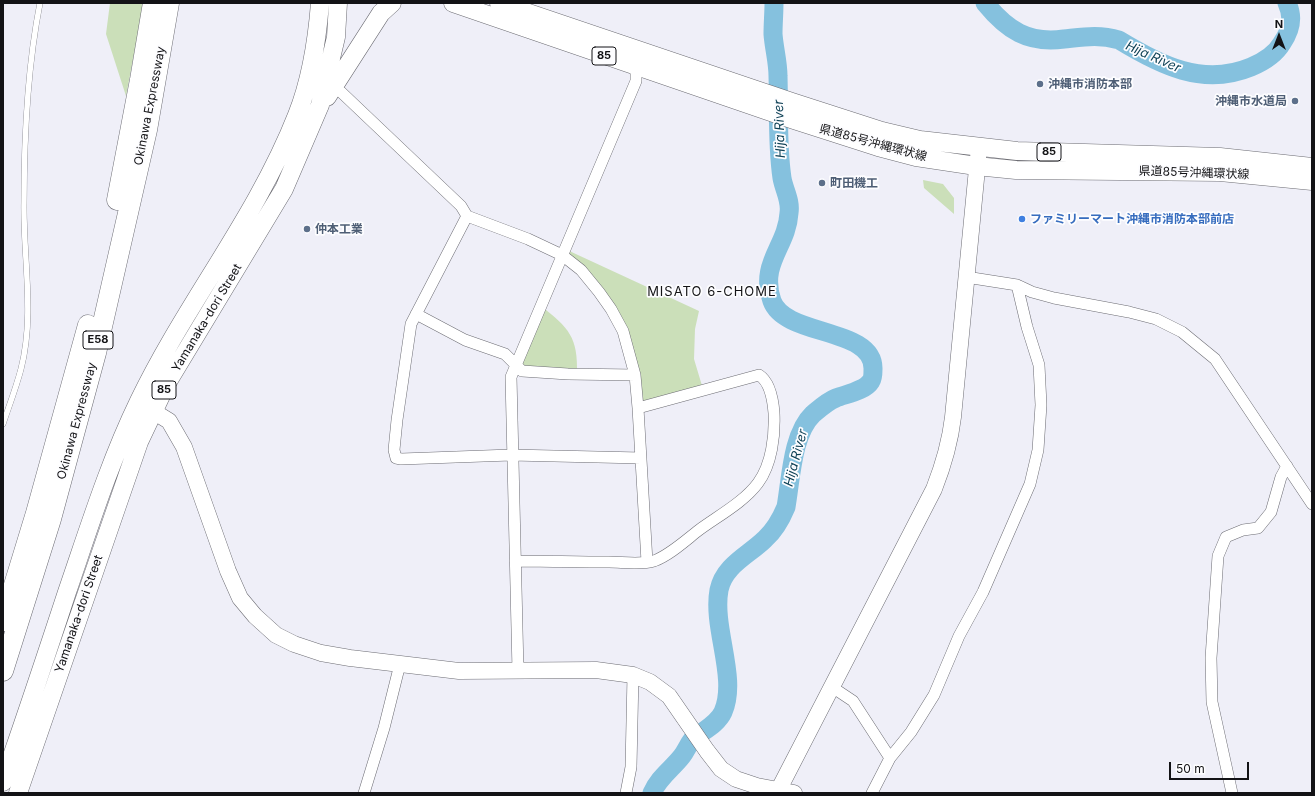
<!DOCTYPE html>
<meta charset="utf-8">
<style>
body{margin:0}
#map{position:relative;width:1315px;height:796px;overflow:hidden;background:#efeff8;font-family:Inter,sans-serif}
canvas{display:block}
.frame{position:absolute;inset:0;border:4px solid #131316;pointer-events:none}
.north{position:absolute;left:1259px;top:16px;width:40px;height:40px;-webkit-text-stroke:3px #fdfdff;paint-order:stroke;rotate:0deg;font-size:11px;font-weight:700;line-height:16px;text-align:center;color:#131316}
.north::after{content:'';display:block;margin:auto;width:14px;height:18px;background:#131316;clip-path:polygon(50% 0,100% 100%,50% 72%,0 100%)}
.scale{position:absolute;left:1169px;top:762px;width:80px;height:18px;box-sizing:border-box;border:2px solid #131316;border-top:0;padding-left:5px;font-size:12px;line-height:14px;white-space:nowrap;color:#131316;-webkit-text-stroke:3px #fdfdff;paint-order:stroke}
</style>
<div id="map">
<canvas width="1315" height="796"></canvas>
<div class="frame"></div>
<div class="north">N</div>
<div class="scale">50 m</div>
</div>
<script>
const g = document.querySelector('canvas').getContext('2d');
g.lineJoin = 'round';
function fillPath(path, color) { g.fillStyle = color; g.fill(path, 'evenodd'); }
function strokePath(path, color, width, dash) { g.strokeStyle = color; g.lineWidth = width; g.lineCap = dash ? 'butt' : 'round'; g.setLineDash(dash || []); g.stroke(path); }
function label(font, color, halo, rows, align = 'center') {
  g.font = font + ' Inter,"Noto Sans JP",sans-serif'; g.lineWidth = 3.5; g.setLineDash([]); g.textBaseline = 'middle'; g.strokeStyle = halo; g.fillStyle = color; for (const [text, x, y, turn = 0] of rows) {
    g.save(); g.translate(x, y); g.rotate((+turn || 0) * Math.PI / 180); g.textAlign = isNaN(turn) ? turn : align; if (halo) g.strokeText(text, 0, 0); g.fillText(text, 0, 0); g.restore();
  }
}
fillPath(new Path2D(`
 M110,3H144L126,96L106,34Z
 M923,180L943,184L954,198V214L924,188Z
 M565,249L699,311L695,329L694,359L703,389L638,408L623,331Z
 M541,306C569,328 578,337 577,374L516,367Z`), '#cbdfb9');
strokePath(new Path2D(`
 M985,3C1007,30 1028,44 1064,39C1083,37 1099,34 1119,40C1160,65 1203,87 1251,67C1263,62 1275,55 1282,43C1291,30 1294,18 1287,3
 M652,793C659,777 672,769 682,756C686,751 688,745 692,740C702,731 717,725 723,712C738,678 712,628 719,590C724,565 749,555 765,539C775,530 781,519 786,507C791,479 792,434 813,414C819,409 828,401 836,398C846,394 865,391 871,381C873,378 873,372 873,369C874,327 785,337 772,301C759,263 787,247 789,213C791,200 784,190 782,178C777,145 779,110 778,76C778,62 774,48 773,34C773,24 774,13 774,3`), '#85c1de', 19);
const lane = new Path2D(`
 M3,424C9,406 16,388 21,369C35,315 23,257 24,203C24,135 27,69 40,3`);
const street = new Path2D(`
 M334,89L341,92L461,206L467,216L528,239L562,255L581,270L599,292L611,309L623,331L635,375L638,408L647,562
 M467,216L411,324L397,420L394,450L396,458L401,459L511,455L641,458
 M966,277L1017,285L1032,292L1054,298L1129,312L1156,319L1182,332L1215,359L1312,504
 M416,314L465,340L505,354L522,371L568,374L635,375
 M515,561C546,561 577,562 609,562C622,562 641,565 654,561C670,555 686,540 699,530C718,516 744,502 758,483C772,464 775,435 774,413C773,400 770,382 759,375L638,408
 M518,671L511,377L636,81V67L638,61
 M832,687L853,701L890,758
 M364,793L384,728L400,664
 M626,793L631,767L633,675
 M872,793L890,758L911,732L934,695L959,636L983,592L1030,484L1038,450L1041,405L1039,365L1027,327L1017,285
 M1232,793L1212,702L1211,658L1218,556L1226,537L1243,530L1258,528L1271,512L1281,477L1287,466`);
const secondary = new Path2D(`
 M143,405L169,421L184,447L228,571L240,598L255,616L276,635L294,644L321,653L350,658L459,671L596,670L633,675L650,682L669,696L707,751L721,769L736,779L757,786L794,793
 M777,793L934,489C943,466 950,443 953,417L979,148`);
const primary = new Path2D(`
 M453,3L794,120L878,147L916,157L976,166L1016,170L1220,172L1312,181
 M499,3L792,102L882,131L920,140L1017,151L1220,157L1312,167
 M327,97L381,13L392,3
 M3,782C25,719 46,656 67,592C89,528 109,463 139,401C186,303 257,217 297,115C311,80 317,41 320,3
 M18,793L139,442L167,383L284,189L320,105L336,37L338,3`);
const highway = new Path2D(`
 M117,200L140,80L153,3
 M3,621L36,513L88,325
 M3,671L51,519L96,353L147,130L169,3`);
strokePath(lane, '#6c6c73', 6);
strokePath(street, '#6c6c73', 12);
strokePath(secondary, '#6c6c73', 17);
strokePath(primary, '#6c6c73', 19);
strokePath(highway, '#6c6c73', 21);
strokePath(lane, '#fff', 5.5);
strokePath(street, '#fff', 11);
strokePath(secondary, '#fff', 16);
strokePath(primary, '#fff', 18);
strokePath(highway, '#fff', 20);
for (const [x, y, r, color] of [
 [1040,84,4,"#5c6f8a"],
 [1295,101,4,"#5c6f8a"],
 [822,183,4,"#5c6f8a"],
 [1022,219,4,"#3f7fe0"],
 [307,229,4,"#5c6f8a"]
]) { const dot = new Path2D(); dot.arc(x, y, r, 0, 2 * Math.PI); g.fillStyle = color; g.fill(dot); strokePath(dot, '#fdfdff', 1.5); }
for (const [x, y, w] of [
 [604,56,24],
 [1049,152,24],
 [98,340,30],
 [164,390,24]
]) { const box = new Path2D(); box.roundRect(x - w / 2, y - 9, w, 18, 3); g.fillStyle = '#fdfdff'; g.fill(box); strokePath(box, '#131316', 1); }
label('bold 11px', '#131316', null, [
 ["85",604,56],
 ["85",1049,152],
 ["E58",98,340],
 ["85",164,390]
]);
label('bold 12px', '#4e5e75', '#fdfdff', [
 ["沖縄市消防本部",1048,84],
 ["沖縄市水道局",1287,101,"right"],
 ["町田機工",830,183],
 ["仲本工業",315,229]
], 'left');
label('12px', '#131316', '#fdfdff', [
 ["Okinawa Expressway",150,106,-79],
 ["県道85号沖縄環状線",873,143,15],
 ["県道85号沖縄環状線",1194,173,2],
 ["Yamanaka-dori Street",207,318,-59],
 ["Okinawa Expressway",77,421,-75],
 ["Yamanaka-dori Street",79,614,-71]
]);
label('bold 12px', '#366cbe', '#fdfdff', [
 ["ファミリーマート沖縄市消防本部前店",1030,219]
], 'left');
label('italic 13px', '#0f4256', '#fdfdff', [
 ["Hija River",1153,57,24],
 ["Hija River",780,129,-92],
 ["Hija River",796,458,-75]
]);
g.letterSpacing = '1px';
label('13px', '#131316', '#fdfdff', [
 ["MISATO 6-CHOME",712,292]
]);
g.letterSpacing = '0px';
</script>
